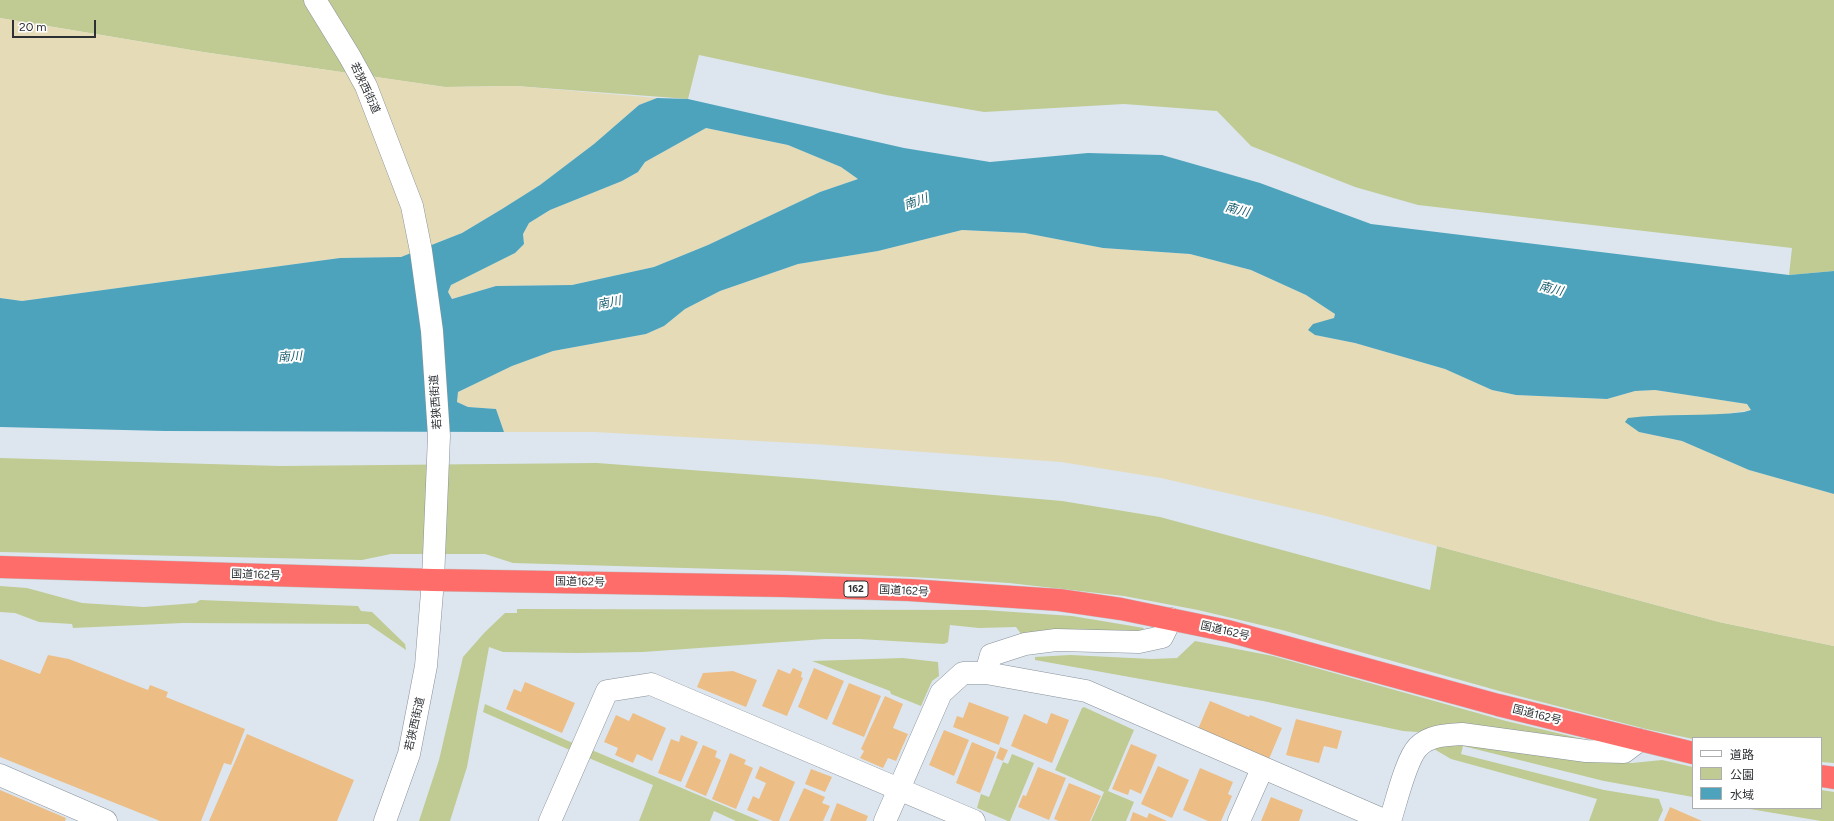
<!DOCTYPE html>
<meta charset="utf-8">
<style>
body{margin:0}
#map{position:relative;width:1834px;height:821px;overflow:hidden;background:#dde6ef;font-family:Figtree,"Noto Sans JP",sans-serif}
canvas{display:block}
.legend{position:absolute;left:1692px;top:737px;width:130px;height:72px;box-sizing:border-box;background:#fff;border:1px solid #abadae;margin:0;padding:5px 7px;list-style:none;font-size:12px;color:#2e3134}
.legend li{display:flex;align-items:center;gap:8px;height:20px}
.legend b{width:20px;border:1px solid #abadae}
.scale{position:absolute;left:12px;top:20px;width:84px;height:18px;box-sizing:border-box;border:2px solid #2e3134;border-top:0;padding-left:5px;font-size:12px;line-height:14px;white-space:nowrap;color:#2e3134;-webkit-text-stroke:3px #fff;paint-order:stroke}
</style>
<div id="map">
<canvas width="1834" height="821"></canvas>
<ul class="legend">
<li><b style="height:5px;background:#fff"></b>道路</li>
<li><b style="height:11px;background:#bfcb92"></b>公園</li>
<li><b style="height:11px;background:#4da3bc"></b>水域</li>
</ul>
<div class="scale">20 m</div>
</div>
<script>
const g = document.querySelector('canvas').getContext('2d');
g.lineJoin = 'round';
function fillPath(path, color) { g.fillStyle = color; g.fill(path, 'evenodd'); }
function strokePath(path, color, width, dash) { g.strokeStyle = color; g.lineWidth = width; g.lineCap = dash ? 'butt' : 'round'; g.setLineDash(dash || []); g.stroke(path); }
function label(font, color, halo, rows, align = 'center') {
  g.font = font + ' Figtree,"Noto Sans JP",sans-serif'; g.lineWidth = 4; g.setLineDash([]); g.textBaseline = 'middle'; g.strokeStyle = halo; g.fillStyle = color; for (const [text, x, y, turn = 0] of rows) {
    g.save(); g.translate(x, y); g.rotate((+turn || 0) * Math.PI / 180); g.textAlign = isNaN(turn) ? turn : align; if (halo) g.strokeText(text, 0, 0); g.fillText(text, 0, 0); g.restore();
  }
}
fillPath(new Path2D(`
 M0,0H1834V271L1789,275L1792,248L1418,205L1355,187L1251,146L1217,111L1124,104L984,112L886,95L699,55L688,99L516,86L445,87L203,52L0,18Z
 M0,458L280,466L597,463L812,479L1062,501L1160,517L1430,590L1437,546L1719,622L1834,646V763L1821,762V738L1693,739L1646,729L1503,692L1282,630L1198,610L1124,596L1009,583L930,578L789,571L513,563L485,554H391L362,560L0,552Z
 M0,586L27,588L82,603L144,607L196,603L200,600L358,606L361,611L372,612L405,644L406,650L368,624L183,623L73,628L72,624L39,622L15,613L0,612Z
 M517,609L985,610L1072,616L1144,628L1140,632L1051,630L1021,634L1016,627L979,628L950,625L948,642L944,644L859,639H825L643,652L577,653L503,652L489,647L467,767L450,821H419L439,760L463,657L485,632L505,613H517Z
 M1195,641L1273,656L1506,721L1600,743L1448,726L1417,732L1403,731L1263,701L1035,660V657L1070,655L1152,659L1177,658Z
 M903,658L938,662L939,676L932,681L921,706L891,694L890,691L812,661Z
 M485,704L575,744L572,751L483,712Z
 M1084,707L1134,730L1108,791L1134,802L1126,821H1091L1104,792L1055,770L1082,708Z
 M1465,742L1632,763L1662,760L1693,767V797L1604,781L1463,746L1461,754L1604,790L1659,799L1663,810L1658,821H1589L1597,799L1451,759L1434,749L1446,744Z
 M587,748L760,821H736L714,811L710,821H639L653,785L584,756Z
 M1012,754L1034,763L1010,821H1008L977,808L981,794L989,797L1003,762L1008,764Z
 M1821,790L1834,792V821H1821L1744,808H1821Z`), '#bfcb92');
fillPath(new Path2D(`
 M0,18L203,52L445,87L516,86L657,98L639,105L594,144L540,185L502,209L462,233L401,257L340,258L22,301L0,298Z
 M706,128L788,145L841,167L858,179L820,192L708,245L654,267L572,285L496,286L452,299L448,292L451,285L515,253L524,244L523,234L529,223L550,210L622,181L638,172L645,162Z
 M962,230L1025,233L1103,248L1190,254L1251,270L1306,295L1335,314L1334,318L1315,335L1355,343L1445,369L1492,390L1516,395L1607,399L1635,391L1655,390L1747,404L1751,410L1719,415L1644,416L1639,432L1682,441L1749,470L1834,494V646L1719,622L1322,515L1161,478L1061,462L814,444L594,432H504L496,409L468,407L457,402L458,392L512,366L553,351L646,334L664,326L685,309L720,291L798,264L878,251Z`), '#e5dbb6');
fillPath(new Path2D(`
 M657,98L688,99L904,148L990,162L1088,153L1162,155L1260,183L1371,224L1789,275L1834,271V494L1749,470L1682,441L1639,432L1625,422L1628,418C1666,413 1706,417 1744,412L1751,410L1747,404L1655,390L1635,391L1607,399L1516,395L1492,390L1445,369L1355,343L1315,335L1308,330L1313,324L1334,318L1335,314L1306,295L1251,270L1190,254L1103,248L1025,233L962,230L878,251L798,264L720,291L685,309L664,326L646,334L553,351L512,366L458,392L457,402L468,407L496,409L504,432L165,431L0,427V298L22,301L340,258L401,257L462,233L502,209L540,185L594,144L639,105ZM706,128L788,145L841,167L858,179L820,192L708,245L654,267L572,285L496,286L452,299L448,292L451,285L515,253L524,244L523,234L529,223L550,210L622,181L638,172L645,162Z`), '#4da3bc');
fillPath(new Path2D(`
 M48,655L69,659L148,690L150,685L168,692L166,697L245,729L231,765L224,763L201,821H160L0,757V659L40,674Z
 M793,668L802,672L801,677L803,678L787,716L762,706L778,669L790,674Z
 M814,668L844,681L827,720L798,707Z
 M733,671L757,680L746,707L697,687L703,673Z
 M525,682L575,703L562,733L506,709L514,689L521,692Z
 M849,683L881,696L864,737L832,724Z
 M885,696L903,704L893,728L908,734L896,761L888,758L883,768L860,758L864,751L861,749Z
 M1210,701L1249,717L1250,715L1282,728L1269,759L1198,729Z
 M969,702L1009,717L999,745L953,727L957,716L963,718Z
 M633,713L666,728L652,761L637,754L633,763L615,755L618,748L604,742L616,715L629,721Z
 M1051,713L1069,720L1052,763L1011,746L1024,714L1047,724Z
 M1296,719L1342,731L1337,749L1324,746L1319,763L1286,755Z
 M944,730L969,740L954,776L929,765Z
 M247,734L354,780L337,821H209Z
 M681,735L698,742L681,782L658,773L671,739L679,742Z
 M972,742L996,752L980,793L956,783Z
 M1131,744L1157,755L1141,794L1130,789L1128,795L1112,789Z
 M703,745L717,751L715,757L721,760L706,796L685,787Z
 M1000,747L1008,750L1003,761L996,758Z
 M730,753L746,760L744,764L753,768L736,809L712,799Z
 M760,766L795,782L779,821H773L747,810L753,796L759,799L766,783L755,778Z
 M1158,766L1189,780L1172,818L1141,804Z
 M1038,767L1066,778L1049,820L1018,807L1023,795L1026,796Z
 M1200,768L1233,782L1228,794L1232,796L1221,821H1208L1183,810Z
 M811,769L832,777L825,792L805,784Z
 M1069,783L1101,796L1090,821H1059L1054,819Z
 M804,788L825,797L822,803L830,806L823,821H789Z
 M0,790L66,818L65,821H0Z
 M1271,797L1303,810L1299,821H1261Z
 M837,803L868,816L866,821H830Z
 M1670,807L1702,821H1664Z
 M1133,812L1147,818L1149,813L1167,821H1130Z`), '#ecbe86');
const minor = new Path2D(`
 M315,0L350,57L366,86L412,206L421,251L432,331L439,436L433,580L426,666L409,754L385,821
 M986,673L1086,691L1386,821
 M0,775L106,821
 M550,821L607,691L651,684L974,821
 M885,821L941,693L963,673H986L991,655L1025,644L1056,640L1139,642L1162,637L1171,619
 M1239,821L1262,769
 M1390,821C1396,803 1406,759 1418,747C1429,735 1447,735 1462,734L1586,751L1624,752L1640,740`);
const highway = new Path2D(`
 M0,567L433,580L784,586L909,590L1059,600L1121,609L1228,631L1498,705L1693,753
 M1821,776L1834,778`);
strokePath(minor, '#889199', 23);
strokePath(highway, '#c4c5c6', 23);
strokePath(minor, '#fff', 22);
strokePath(highway, '#fe6d69', 22);
for (const [x, y, w] of [
 [856,589,24]
]) { const box = new Path2D(); box.roundRect(x - w / 2, y - 8, w, 16, 3); g.fillStyle = '#fff'; g.fill(box); strokePath(box, '#2e3134', 1); }
label('bold 10px', '#2e3134', null, [
 ["162",856,589]
]);
label('11px', '#2e3134', '#fff', [
 ["若狭西街道",365,88,65],
 ["若狭西街道",436,402,-94],
 ["国道162号",256,575,2],
 ["国道162号",580,582,1],
 ["国道162号",904,591,3],
 ["国道162号",1225,631,13],
 ["国道162号",1537,715,14],
 ["若狭西街道",415,724,-77]
]);
label('italic 12px', '#175d6e', '#fff', [
 ["南川",916,202,-19],
 ["南川",1237,210,14],
 ["南川",1551,289,14],
 ["南川",609,303,-11],
 ["南川",290,357,-4]
]);
</script>
